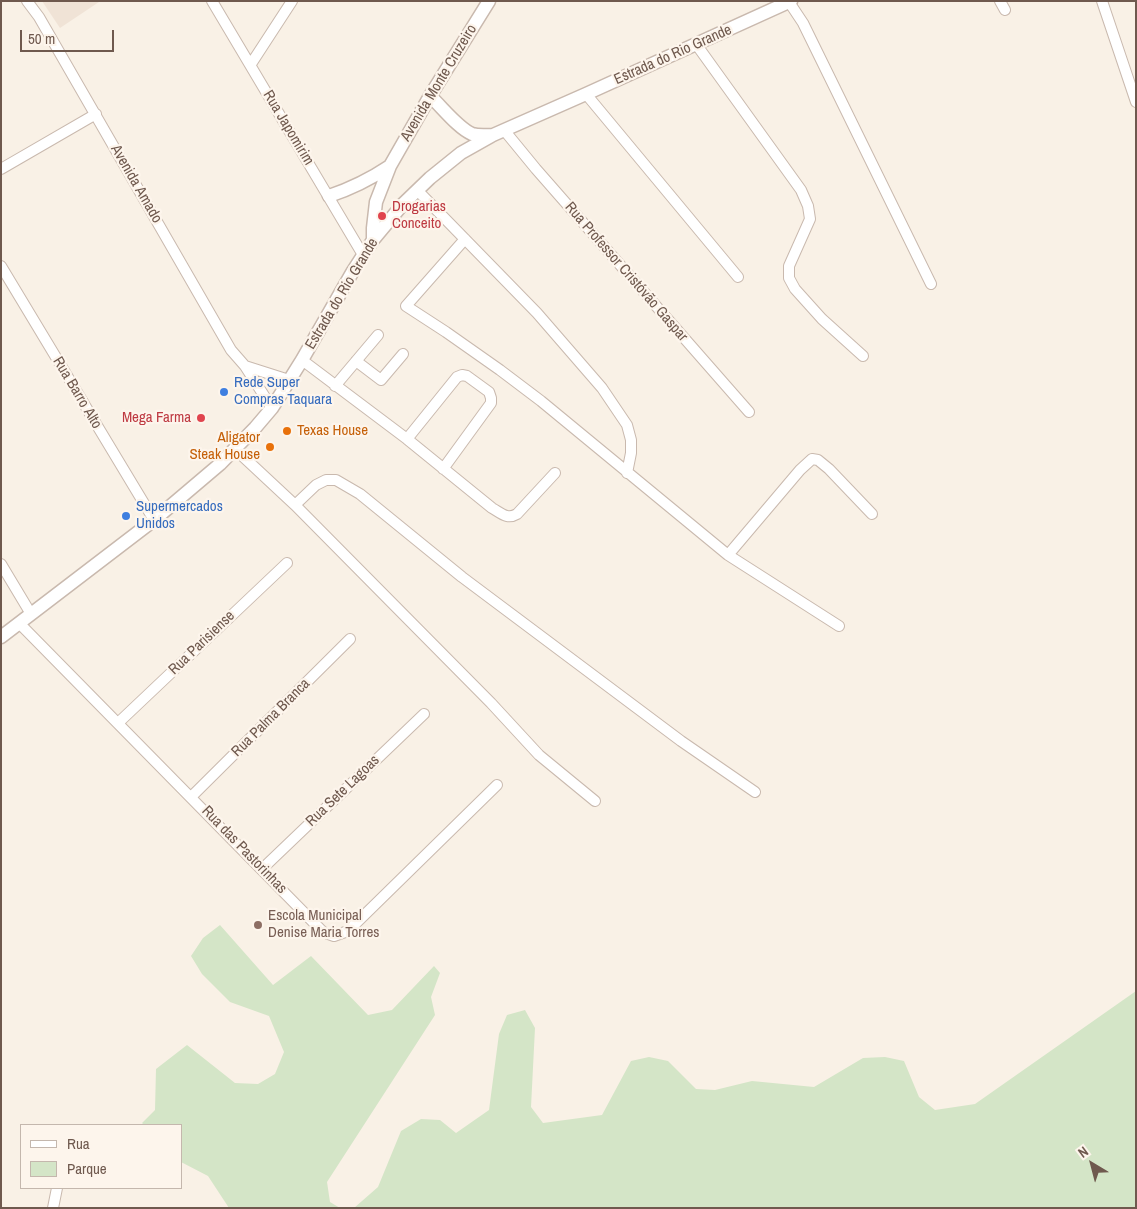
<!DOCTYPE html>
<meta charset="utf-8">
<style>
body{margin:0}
#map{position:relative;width:1137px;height:1209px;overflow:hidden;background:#f9f1e6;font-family:"Archivo Narrow",sans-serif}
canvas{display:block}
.frame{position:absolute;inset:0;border:2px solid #6f594e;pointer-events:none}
.legend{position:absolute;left:20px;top:1124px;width:162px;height:65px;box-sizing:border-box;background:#fdf5ec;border:1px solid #c4b7ad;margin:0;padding:6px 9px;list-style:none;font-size:15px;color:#6f594e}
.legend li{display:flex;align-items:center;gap:10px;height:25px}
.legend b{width:25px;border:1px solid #c4b7ad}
.north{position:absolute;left:1067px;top:1139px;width:50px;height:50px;-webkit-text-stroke:4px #fdf5ec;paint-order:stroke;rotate:323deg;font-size:14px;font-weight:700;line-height:20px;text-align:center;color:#6f594e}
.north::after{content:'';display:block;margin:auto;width:18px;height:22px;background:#6f594e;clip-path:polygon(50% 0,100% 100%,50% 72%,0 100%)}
.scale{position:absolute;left:20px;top:30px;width:94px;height:22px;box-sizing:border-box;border:2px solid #6f594e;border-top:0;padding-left:6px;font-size:15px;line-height:18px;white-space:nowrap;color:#6f594e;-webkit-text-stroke:4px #fdf5ec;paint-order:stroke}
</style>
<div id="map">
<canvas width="1137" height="1209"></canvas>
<div class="frame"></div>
<ul class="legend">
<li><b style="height:6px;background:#fff"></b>Rua</li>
<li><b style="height:14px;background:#d4e5c7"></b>Parque</li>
</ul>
<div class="north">N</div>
<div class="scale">50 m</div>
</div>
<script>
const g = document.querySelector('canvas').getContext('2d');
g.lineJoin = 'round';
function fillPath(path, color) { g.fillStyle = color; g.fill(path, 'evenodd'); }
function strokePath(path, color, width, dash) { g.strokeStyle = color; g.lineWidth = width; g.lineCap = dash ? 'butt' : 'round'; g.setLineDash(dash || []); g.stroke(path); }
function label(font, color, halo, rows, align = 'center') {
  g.font = font + ' "Archivo Narrow",sans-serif'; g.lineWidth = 4.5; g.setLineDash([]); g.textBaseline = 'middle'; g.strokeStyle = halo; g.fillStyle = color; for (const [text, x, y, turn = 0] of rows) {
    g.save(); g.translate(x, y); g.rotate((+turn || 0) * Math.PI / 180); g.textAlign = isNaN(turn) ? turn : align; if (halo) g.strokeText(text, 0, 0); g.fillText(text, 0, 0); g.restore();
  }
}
fillPath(new Path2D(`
 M42,1H99V2L60,28Z`), '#f0e3d6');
fillPath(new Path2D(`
 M220,925L273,985L311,956L368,1015L392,1010L434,966L440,973L431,997L435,1015L327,1182L330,1202L340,1208H229L208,1176L181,1162V1125H144L142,1123L155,1110L156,1069L187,1045L235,1083L258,1084L275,1074L284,1052L269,1016L230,1002L202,974L191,956L203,938Z
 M1136,991V1208H354L378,1187L401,1131L421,1119L440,1120L456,1133L489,1110L499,1034L507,1015L525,1010L535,1028L531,1107L543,1123L602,1115L631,1061L649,1057L668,1061L696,1089L715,1090L752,1081L814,1087L863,1058L885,1057L904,1061L919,1097L935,1110L975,1104Z`), '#d4e5c7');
const minor = new Path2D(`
 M27,1L39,17L231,350L245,366L272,408
 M212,1L363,255
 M1000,1L1005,10
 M1102,1L1136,102
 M789,2L803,23L931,284
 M696,44L801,190L808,206L810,219L789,266V278L795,289L822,319L863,356
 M251,64L292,1
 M586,94L738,277
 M504,130L536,169L749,412
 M1,169L96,114
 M417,190L537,313L602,388L627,425L631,440V453L627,473
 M465,239L406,306L446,332L500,370L541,401L728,555L839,626
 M1,266L154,520
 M302,360L407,439L492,508C501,513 507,520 517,514L555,473
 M356,361L381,380L403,354
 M245,366L289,380
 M335,386L378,335
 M407,439L457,377L462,375L467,376L489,392L491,398V403L443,469
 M235,449L295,505L491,703L539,755L595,801
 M295,505L316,485L326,480H336L360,494L462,577L681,741L755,792
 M728,555L800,470L812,459L818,460L829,469L872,514
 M1,564L31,614
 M19,623L323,932L334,936L348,931L497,785
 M118,723L287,563
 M191,797L350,639
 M262,869L424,714
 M53,1208L57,1188`);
const tertiary = new Path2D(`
 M430,96C442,107 458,128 472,134C479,136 486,135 493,135
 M329,196C353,188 369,180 390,166
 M373,240V228L376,202L390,166L430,96L489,1
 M1,637L154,520L220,464L255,428L272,408L302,360L353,271L373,240L403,204L430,178L461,153L493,135L586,94L791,1`);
strokePath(minor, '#c9b9ae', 12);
strokePath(tertiary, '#c9b9ae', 15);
strokePath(minor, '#fff', 10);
strokePath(tertiary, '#fff', 12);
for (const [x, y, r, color] of [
 [382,216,5,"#e0444e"],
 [224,392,5,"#3f7fe0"],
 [201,418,5,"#e0444e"],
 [287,431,5,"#e8710a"],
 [270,447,5,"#e8710a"],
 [126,516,5,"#3f7fe0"],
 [258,925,5,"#8d6e63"]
]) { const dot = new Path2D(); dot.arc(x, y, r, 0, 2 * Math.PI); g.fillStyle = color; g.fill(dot); strokePath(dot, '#fdf5ec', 2); }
label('15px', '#6f594e', '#fdf5ec', [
 ["Estrada do Rio Grande",673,55,-24],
 ["Avenida Monte Cruzeiro",439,83,-59],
 ["Rua Japomirim",288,128,59],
 ["Avenida Amado",136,184,60],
 ["Rua Professor Cristóvão Gaspar",626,272,49],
 ["Estrada do Rio Grande",342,294,-59],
 ["Rua Barro Alto",77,393,59],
 ["Rua Parisiense",202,643,-44],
 ["Rua Palma Branca",271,718,-45],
 ["Rua Sete Lagoas",343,791,-44],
 ["Rua das Pastorinhas",244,850,46]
]);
label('15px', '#be3a42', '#fdf5ec', [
 ["Drogarias",392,207],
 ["Conceito",392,224],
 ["Mega Farma",191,418,"right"]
], 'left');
label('15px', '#366cbe', '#fdf5ec', [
 ["Rede Super",234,383],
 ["Compras Taquara",234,400],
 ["Supermercados",136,507],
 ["Unidos",136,524]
], 'left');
label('15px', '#c56008', '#fdf5ec', [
 ["Texas House",297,431],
 ["Aligator",260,438,"right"],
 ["Steak House",260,455,"right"]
], 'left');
label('15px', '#785e54', '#fdf5ec', [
 ["Escola Municipal",268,916],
 ["Denise Maria Torres",268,933]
], 'left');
</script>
